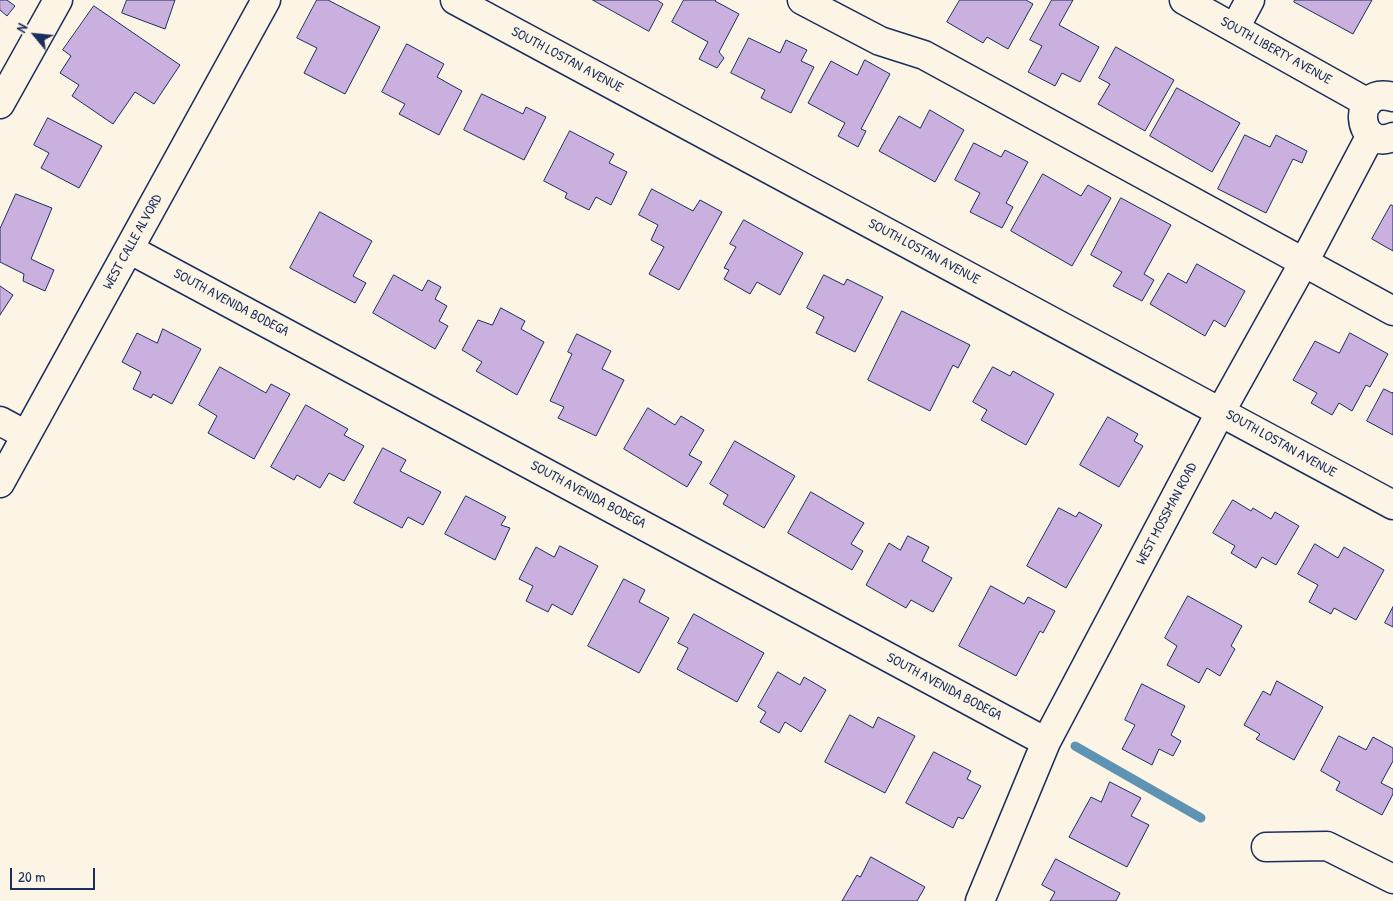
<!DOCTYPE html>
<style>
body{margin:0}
#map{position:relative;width:1393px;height:901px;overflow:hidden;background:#fcf5e5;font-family:"Patrick Hand",sans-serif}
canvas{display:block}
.north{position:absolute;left:10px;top:10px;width:50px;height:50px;-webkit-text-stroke:4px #fcf5e5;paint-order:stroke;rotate:298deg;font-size:14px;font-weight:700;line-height:20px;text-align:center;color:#1b2f5e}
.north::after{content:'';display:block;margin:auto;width:18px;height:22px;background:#1b2f5e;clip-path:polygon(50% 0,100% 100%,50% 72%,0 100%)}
.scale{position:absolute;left:10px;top:868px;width:85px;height:22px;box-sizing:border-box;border:2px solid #1b2f5e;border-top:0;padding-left:6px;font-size:15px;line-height:18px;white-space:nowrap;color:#1b2f5e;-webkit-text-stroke:4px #fcf5e5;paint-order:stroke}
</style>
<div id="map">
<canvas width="1393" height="901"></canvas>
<div class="north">N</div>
<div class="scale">20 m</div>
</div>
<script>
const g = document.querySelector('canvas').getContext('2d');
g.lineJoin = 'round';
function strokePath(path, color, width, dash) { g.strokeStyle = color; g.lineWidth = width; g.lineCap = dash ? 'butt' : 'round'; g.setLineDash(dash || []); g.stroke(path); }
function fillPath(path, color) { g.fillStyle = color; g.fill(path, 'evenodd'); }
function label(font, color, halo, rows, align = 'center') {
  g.font = font + ' "Patrick Hand",sans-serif'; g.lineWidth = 4; g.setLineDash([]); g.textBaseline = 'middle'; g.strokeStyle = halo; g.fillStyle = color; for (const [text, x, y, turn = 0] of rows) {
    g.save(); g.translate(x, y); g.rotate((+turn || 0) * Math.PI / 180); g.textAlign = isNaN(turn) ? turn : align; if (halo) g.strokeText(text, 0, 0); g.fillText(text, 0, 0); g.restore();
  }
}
strokePath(new Path2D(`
 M1075,746L1201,818`), '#5f93b4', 9);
const building = new Path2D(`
 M0,0H7L15,6L7,16L0,10Z
 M127,0H175L165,29L122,13Z
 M317,0H328L380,27L345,94L304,73L317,48L297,38Z
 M593,0H657L663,4L649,31Z
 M684,0H716L715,1L739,14L719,52L724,58L717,68L699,59L708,42L672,22Z
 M960,0H1026L1033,4L1008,49L987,37L983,43L947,22Z
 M1052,0H1073L1059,25L1099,47L1080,82L1062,73L1055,86L1028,72L1042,46L1030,40Z
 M1295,0H1372L1353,34L1294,2Z
 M94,6L180,65L154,104L135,92L113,124L72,96L79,85L60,73L71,56L63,50Z
 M749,38L780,53L786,40L807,50L801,61L814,67L791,113L761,98L765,90L731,73Z
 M407,44L444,64L437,77L462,91L439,135L399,114L405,104L382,92Z
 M1116,47L1174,80L1145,131L1098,104L1110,84L1099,78Z
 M865,60L890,74L861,129L866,131L858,147L838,136L845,123L808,103L831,61L857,75Z
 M1177,88L1240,123L1212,172L1150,136Z
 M482,94L523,114L526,107L546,117L524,160L464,130Z
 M930,110L964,130L935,182L879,151L899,116L920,128Z
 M48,118L102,146L79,188L41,168L49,153L34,145Z
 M570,131L614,154L609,163L627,172L611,205L596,197L589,210L565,198L567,193L544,181Z
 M1245,135L1270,147L1276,135L1307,151L1302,163L1293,159L1266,213L1218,189Z
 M974,143L1001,157L1005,150L1028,162L1006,203L1013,207L1002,228L970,212L980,193L955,180Z
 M1043,174L1081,196L1088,185L1111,198L1072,266L1011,231Z
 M652,189L693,211L700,200L722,212L679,290L649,274L664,247L651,240L658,225L639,215Z
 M16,194L52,208L31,259L54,270L45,291L23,281L24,274L0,262V229Z
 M1121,198L1171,225L1144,274L1154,280L1142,301L1113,286L1122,272L1091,255Z
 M1391,205L1393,206V251L1372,239Z
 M320,212L372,241L353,276L366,283L355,303L290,268Z
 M744,220L803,253L780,295L757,282L750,294L724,279L729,270L724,268L736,247L730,244Z
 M1197,264L1245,291L1225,327L1214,320L1205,336L1150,304L1168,273L1186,283Z
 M394,275L422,291L428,280L441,287L435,299L447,306L439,321L448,326L435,349L373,313Z
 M824,275L844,285L847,279L883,297L855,352L816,333L824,317L807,308Z
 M0,286L13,295L0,315Z
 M501,308L525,321L521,329L544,342L517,395L476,371L482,362L462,350L478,320L492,325Z
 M902,311L970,345L958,368L953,365L930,411L868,380Z
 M163,329L201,349L172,404L153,394L151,398L133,389L141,372L122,362L137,333L157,343Z
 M1350,333L1388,354L1370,387L1366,385L1352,411L1339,403L1332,415L1311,403L1317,393L1293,380L1315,341L1339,353Z
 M577,334L611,351L602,369L624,380L596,436L558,418L564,407L550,401L572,354L568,352Z
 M220,367L266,393L271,384L290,394L254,459L208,433L217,416L199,405Z
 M993,367L1010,376L1013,371L1054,394L1026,445L981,420L987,410L973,402Z
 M1384,389L1392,393L1393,392V435L1367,421Z
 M306,405L348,429L344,435L364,446L344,481L329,473L320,488L297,475L294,480L271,467Z
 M648,408L675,425L681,416L704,430L689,455L702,462L687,487L624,449Z
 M1108,417L1138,434L1134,441L1143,446L1119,487L1080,465Z
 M735,441L795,476L764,528L723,504L728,495L710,484Z
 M383,448L406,460L400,471L441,492L423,525L408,517L402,528L354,503Z
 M811,492L864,523L851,544L863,551L852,570L788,533Z
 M466,496L506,517L501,525L510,528L495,560L445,534Z
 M1233,500L1251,511L1253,508L1271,519L1275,512L1299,526L1276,565L1262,557L1256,568L1231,553L1235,546L1213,533Z
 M1059,508L1076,517L1079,512L1102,525L1066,588L1027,566Z
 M908,536L929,547L922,561L952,578L933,612L911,600L906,608L866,585L889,543L900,550Z
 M1315,544L1338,558L1344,547L1384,570L1356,620L1334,608L1331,614L1309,602L1318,585L1298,574Z
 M560,546L598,566L572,615L552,604L548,612L526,601L533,586L519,579L536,547L554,557Z
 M624,579L645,590L639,602L669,618L639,673L588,646Z
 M991,586L1024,604L1028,597L1055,611L1043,633L1040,631L1016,676L959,646Z
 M1188,596L1242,626L1231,646L1235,649L1220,676L1207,668L1199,683L1167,665L1177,646L1165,638Z
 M1393,607V627L1385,623Z
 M694,614L764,653L737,702L677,669L688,648L678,643Z
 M778,672L800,685L804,677L826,690L801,732L785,722L779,733L760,722L766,712L758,707Z
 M1277,681L1323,707L1294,760L1256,739L1260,734L1244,725L1263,691L1270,695Z
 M1142,684L1185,706L1171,735L1181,741L1173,756L1159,749L1152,765L1122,749L1135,725L1125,720Z
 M850,715L873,728L878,717L915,736L885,793L825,762Z
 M1339,736L1366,750L1373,737L1393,748V761L1381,783L1393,789V794L1382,815L1336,790L1340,782L1321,771Z
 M934,752L971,771L967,779L981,786L963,819L958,817L953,828L906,803Z
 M1110,782L1141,798L1131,816L1149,825L1127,867L1069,837L1091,797L1101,802Z
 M871,857L925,887L917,901H842L857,875L860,877Z
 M1056,859L1120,893L1116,901H1050L1055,892L1042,885Z`);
fillPath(building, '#cab0de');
strokePath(building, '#1b2f5e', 1);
const minor = new Path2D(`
 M455,0L1393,505
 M802,0L880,41L924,55L1393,311
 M1184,0L1368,103
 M1235,28L1250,0
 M1393,97C1350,85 1356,152 1393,137
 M0,104L58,0
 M129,249L1046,742
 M0,421L26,435
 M0,483L266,0
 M1266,847L1327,846L1393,879
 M980,901L1046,742L1221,411L1304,262L1371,135`);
strokePath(minor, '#1b2f5e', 31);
strokePath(minor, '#fcf5e5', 28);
label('14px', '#1b2f5e', '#fcf5e5', [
 ["SOUTH LIBERTY AVENUE",1276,51,29],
 ["SOUTH LOSTAN AVENUE",567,60,28],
 ["WEST CALLE ALVORD",133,242,-61],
 ["SOUTH LOSTAN AVENUE",924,252,28],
 ["SOUTH AVENIDA BODEGA",231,303,28],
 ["SOUTH LOSTAN AVENUE",1281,444,29],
 ["SOUTH AVENIDA BODEGA",588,495,28],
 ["WEST MOSSMAN ROAD",1167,514,-62],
 ["SOUTH AVENIDA BODEGA",944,687,28]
]);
</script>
